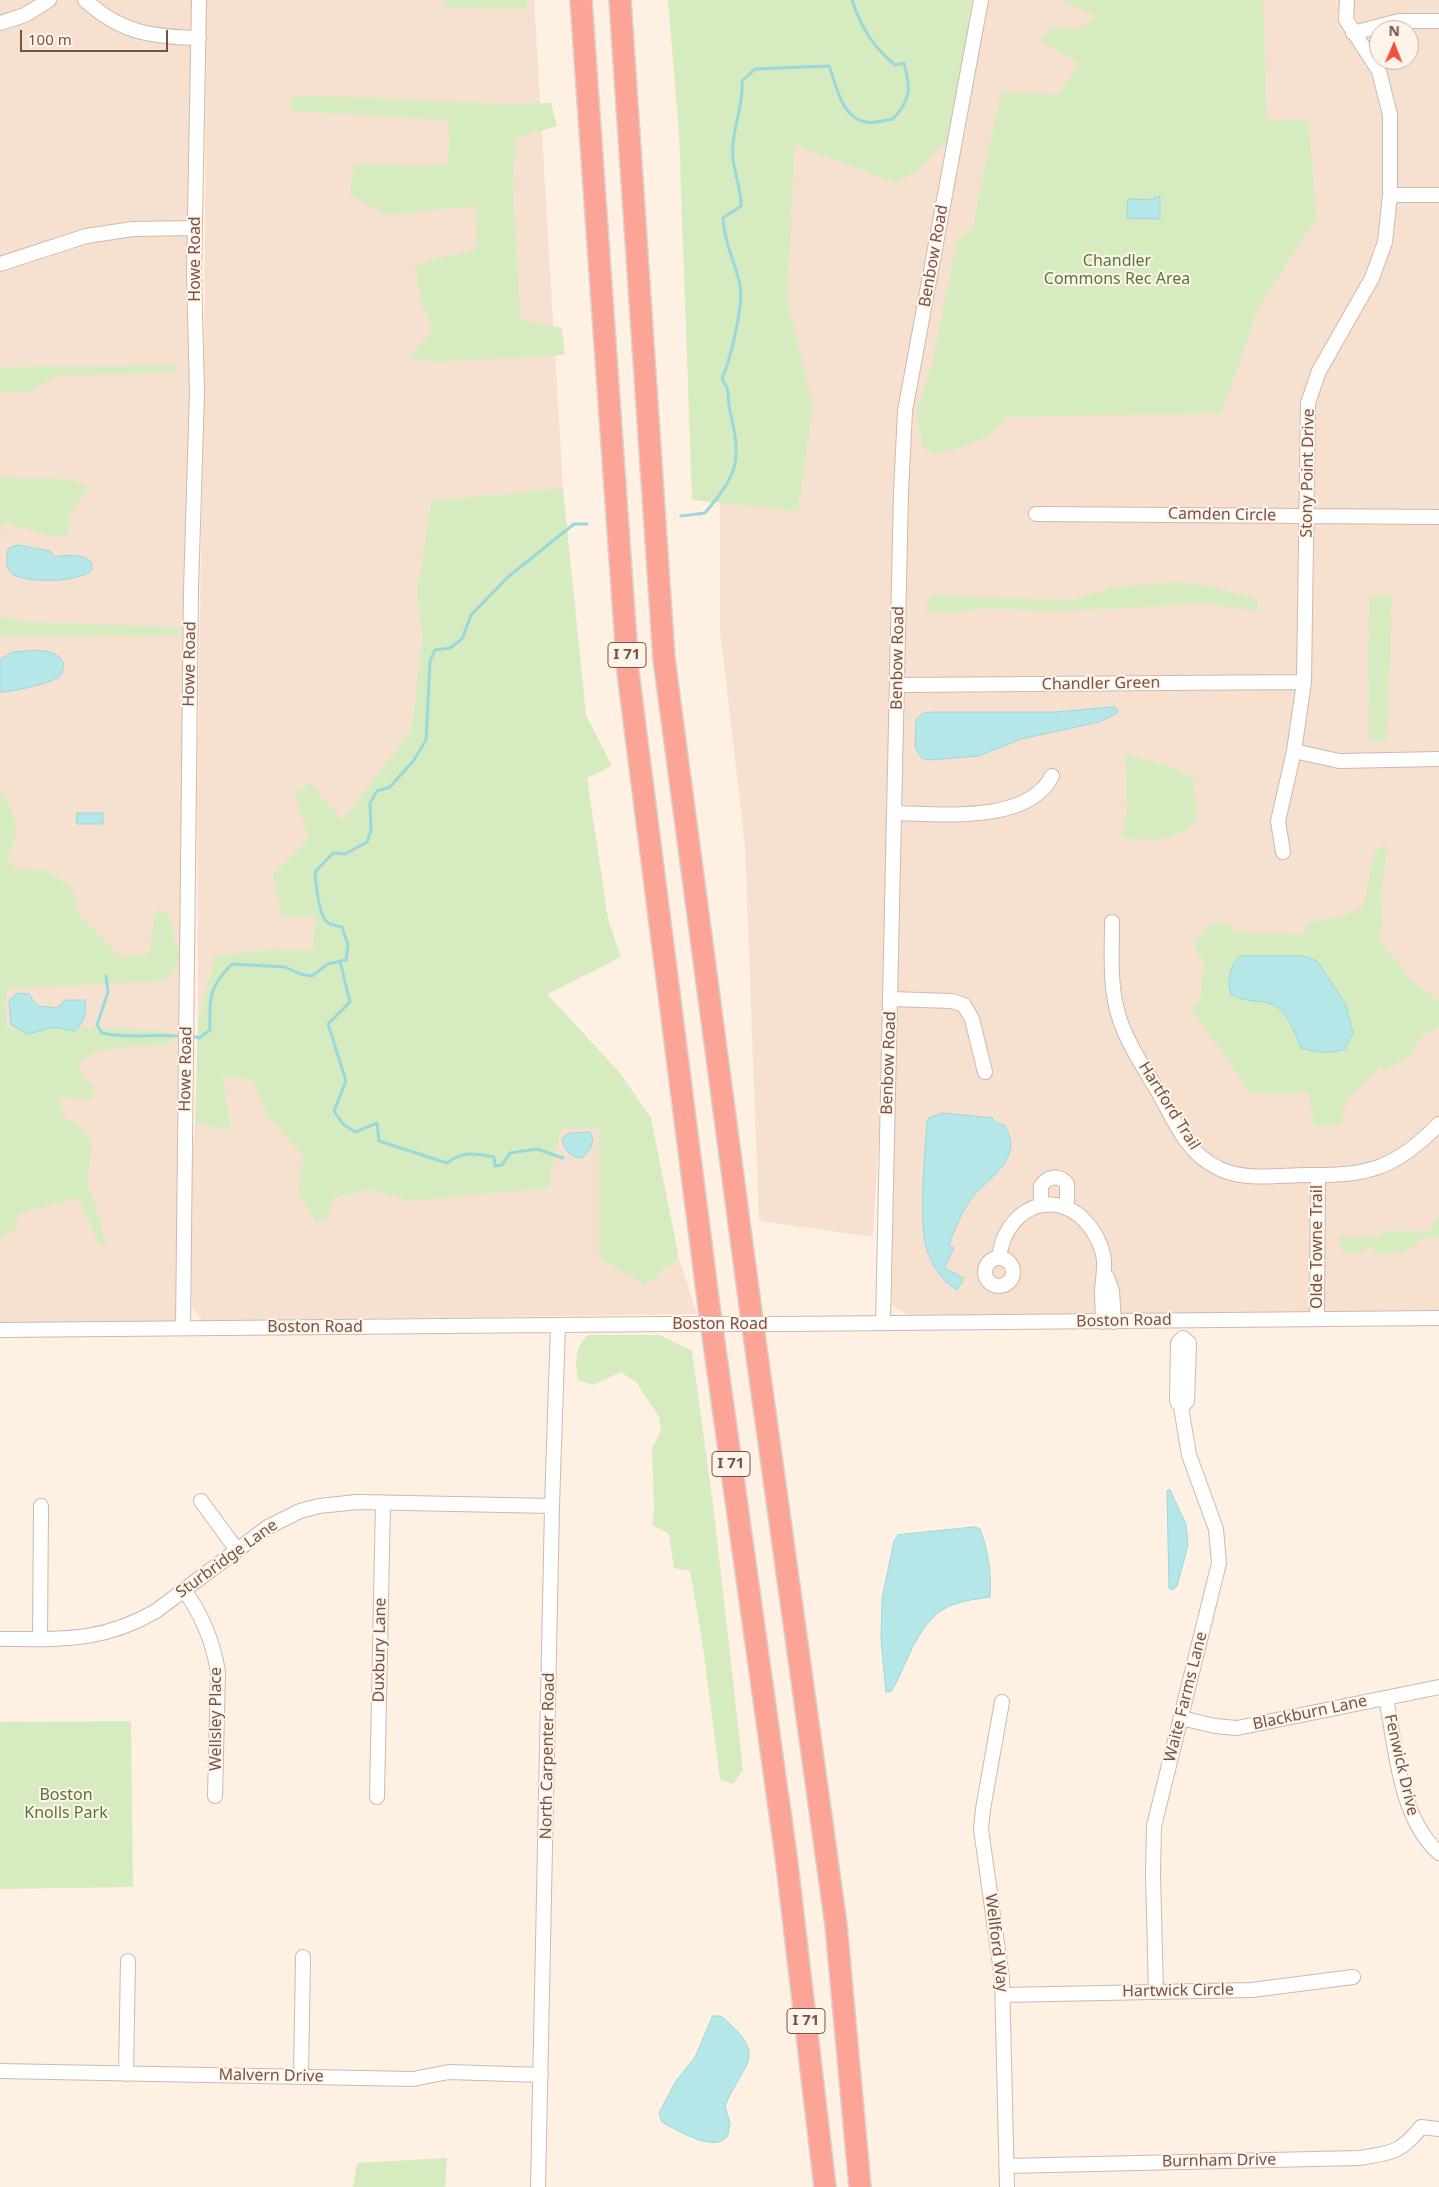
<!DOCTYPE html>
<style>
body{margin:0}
#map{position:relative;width:1439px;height:2187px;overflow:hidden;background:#fef0e2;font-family:"Noto Sans",sans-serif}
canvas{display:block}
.north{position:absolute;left:1369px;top:20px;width:50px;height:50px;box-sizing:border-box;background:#fff4ea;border:1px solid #c9b4a9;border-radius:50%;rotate:1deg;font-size:14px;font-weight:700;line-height:20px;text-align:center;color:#775347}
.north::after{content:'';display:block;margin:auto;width:18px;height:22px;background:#ef533f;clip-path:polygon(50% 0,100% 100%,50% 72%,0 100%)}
.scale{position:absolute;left:20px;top:30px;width:148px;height:22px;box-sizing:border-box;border:2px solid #775347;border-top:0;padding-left:6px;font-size:15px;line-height:18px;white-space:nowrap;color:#775347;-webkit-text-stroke:4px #fff4ea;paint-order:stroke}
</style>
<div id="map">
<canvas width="1439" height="2187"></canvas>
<div class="north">N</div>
<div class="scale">100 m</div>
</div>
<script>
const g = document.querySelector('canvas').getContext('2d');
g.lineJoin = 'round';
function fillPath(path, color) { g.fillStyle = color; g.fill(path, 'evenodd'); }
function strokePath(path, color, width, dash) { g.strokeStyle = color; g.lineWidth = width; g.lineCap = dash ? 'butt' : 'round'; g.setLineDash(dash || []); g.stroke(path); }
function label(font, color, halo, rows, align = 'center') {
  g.font = font + ' "Noto Sans",sans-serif'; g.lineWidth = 4; g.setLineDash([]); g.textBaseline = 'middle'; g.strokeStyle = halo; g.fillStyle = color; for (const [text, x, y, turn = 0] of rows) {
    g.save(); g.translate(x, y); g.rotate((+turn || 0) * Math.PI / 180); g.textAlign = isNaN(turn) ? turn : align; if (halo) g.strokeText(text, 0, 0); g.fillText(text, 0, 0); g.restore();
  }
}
fillPath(new Path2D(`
 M0,0H196L180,1305L176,1319L169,1323L0,1324Z
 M206,0H534L563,488L431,501L417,591L422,638L411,731L342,821L310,782L309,839L315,916L312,950L272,949L215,956L198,1020L197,794L204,378Z
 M668,0H972L950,149L908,366L881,1101L873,1237L759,1221L745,845L720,630V503L679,132Z
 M985,0H1439V1314L912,1318L892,1305L893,1134L911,406ZM1379,30H1409V60H1379Z
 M223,1075L274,1086L332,1199L370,1189L410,1201L561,1129H599V1258L645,1285L679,1258L697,1314L202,1321L192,1307L189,1191L195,1124L231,1128Z`), '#f6e1d0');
fillPath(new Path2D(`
 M444,0H527L528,9L447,8Z
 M668,0H972L950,149L943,143L918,170L896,183L795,145L787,299L813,406L798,511L692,500L679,132Z
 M1061,0H1263L1267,121L1308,120L1317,217L1258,309L1222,413L1006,417C998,436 958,451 938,453C933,453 927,450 923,449L916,412L932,363L957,242L969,229L972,231L1001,92L1058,94L1079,64L1041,40L1052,27L1078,30L1096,16Z
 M293,95L515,104L551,103L557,126L516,138L513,186L520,320L562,328L565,355L437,362L410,358L433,328L422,304L414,265L476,249L477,206L387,215L349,194L355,164L448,165L449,120L290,111Z
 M176,365L172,372L56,376L32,391L0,393V367Z
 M0,477L71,479L88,488L69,516L67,536L46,535L2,522L0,544Z
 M563,488L586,715L612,766L587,778L608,919L621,957L547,994L620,1073L651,1118L679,1258L645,1285L599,1258V1129H561L548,1188L410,1201L370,1189L332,1199L327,1220H314L298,1191L304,1157L267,1115L253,1081L223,1075L231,1129L195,1124L198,1020L215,956L273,949L312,950L315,917L282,916L273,874L309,839L295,794L310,782L342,820L411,731L422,638L417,591L431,501Z
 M1176,582L1218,588L1258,600V612L1206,603L1052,612L991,608L947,613L923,611L933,595L1072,600L1110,588Z
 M1392,595L1387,741L1369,740L1368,648L1370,596Z
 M0,617L26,622L180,627L179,636H0Z
 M1125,754L1165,765L1193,777L1198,817C1183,842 1148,842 1122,837L1127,809Z
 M0,789C17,813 22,831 7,857L15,869L45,870L71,887L79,915L121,958L149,953L156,909L169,914L180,960L165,981L8,989L5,1004L7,1027L28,1034L54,1027L74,1031L80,1027L172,1031L170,1045L122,1047L96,1052L77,1064L84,1077L94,1087L92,1100L58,1097L62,1116L85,1130L92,1145L87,1183L94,1200L106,1244L99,1246L79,1198L20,1213L15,1228L0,1241Z
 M1383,845L1388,847L1381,888L1382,930L1377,936L1411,980L1439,1001V1026L1421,1037L1412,1054C1400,1059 1394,1067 1383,1071L1379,1068L1347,1099L1340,1125L1315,1126L1308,1093H1251L1191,1009L1201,997L1204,956L1198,955L1194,945L1208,925L1223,922L1237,932L1303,934L1307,923L1343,916L1363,907L1374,854Z
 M1439,1214V1237H1423C1413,1251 1395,1253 1378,1254L1371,1245L1360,1254L1341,1251L1339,1237H1379L1381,1232C1392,1229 1417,1232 1430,1231Z
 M588,1335H659L692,1351L714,1512L743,1770L733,1784L720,1779L702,1640L690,1571L674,1568L669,1534L652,1525L654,1509L652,1448L661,1431L659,1417L637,1383L621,1372L593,1385L578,1380C575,1361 574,1349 588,1335Z
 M131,1721L133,1887L0,1889V1722Z
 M447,2158L445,2187H353L357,2163Z`), '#d6ecc0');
const water = new Path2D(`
 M1155,197H1160V219L1127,218L1128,199L1154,200Z
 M17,545L50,551L55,557C68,555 82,553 92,563V570C80,583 20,584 10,572C5,565 7,557 8,549Z
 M13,652C30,651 54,646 64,663C63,666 63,672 61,675C56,683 11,692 0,692V660Z
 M1115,707L1118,711L1116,714L1099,722L1021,739L979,756L929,760L922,758L915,748L916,720L923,713L932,712H1056Z
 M77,813H103V824H77Z
 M1241,956H1303L1317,961L1346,1005L1353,1033L1345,1049C1329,1054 1318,1053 1301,1048C1292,1029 1288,1006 1264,1002C1251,1000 1243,1001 1231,994C1227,981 1229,965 1241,956Z
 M18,993L29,994L37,1006L57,1008L65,1000H85C87,1012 84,1025 74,1031L54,1027L28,1034L11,1025L9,1001Z
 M943,1113L992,1118L997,1123L1004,1125C1026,1159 989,1176 971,1199C961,1213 955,1229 949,1245L954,1248L944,1268L964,1278L957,1290C943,1282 931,1265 927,1250C918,1221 925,1155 927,1122L929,1118Z
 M590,1132L593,1140L590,1149L582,1158C569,1157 566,1151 562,1140L567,1134Z
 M1170,1490L1186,1524L1188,1545L1177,1586L1173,1590L1169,1588L1167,1491Z
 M975,1527L980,1529C988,1550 992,1574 990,1597C978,1599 966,1600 955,1604C918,1616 909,1662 891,1692H886L881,1640L882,1598L894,1541L898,1535Z
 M713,2016H721C770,2058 744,2060 725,2106L730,2123L728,2135C716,2154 682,2132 667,2125L662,2122L659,2113L676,2081L695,2057Z`);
fillPath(water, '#b5e6e8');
strokePath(water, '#9bd8db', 1);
strokePath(new Path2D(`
 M681,516L705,513C738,473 742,462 730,411C726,396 732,393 722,379C730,360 744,305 740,285C735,262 724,242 723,218L741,206C741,188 735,176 733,159C730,133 744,107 742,81L755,69L829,66C837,86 841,118 866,122C874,124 886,120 893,119C911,99 911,89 904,63L895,65C873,47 861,27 852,0
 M340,961L350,1002L328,1024L346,1081L334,1111L343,1124L355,1132L377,1123L379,1141L447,1163C463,1150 475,1154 494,1157L495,1166L502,1165L510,1153L537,1149L563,1158
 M106,976L108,992L97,1025L102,1033C127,1039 151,1034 177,1036
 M195,1037L199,1038L210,1030C209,998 209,987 232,964L285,967L300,974L312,976L328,964L346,960L348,945L342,927C337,926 330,925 327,922C318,915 316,883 315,872L333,853L345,854L367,842L371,831L370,803L377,791L390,787L414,760L426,740L430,661L435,650L450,648L462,639L471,615L508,577L574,524H587`), '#9bd8db', 3);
const minor = new Path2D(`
 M85,0C121,33 152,37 199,38
 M0,23L25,15L49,0
 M1353,33L1399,21H1439
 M1390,195H1439
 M0,264L86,236L133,229L195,228
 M1036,514L1439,517
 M898,685L1304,682
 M1294,751L1339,761L1439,759
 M895,813C940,814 1028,824 1052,776
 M1283,852L1278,821L1294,751L1304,682L1308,403L1319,371L1372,278L1385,242L1390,195V115L1379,71L1346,20L1347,0
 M1112,922C1112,954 1109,989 1120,1020C1128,1044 1144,1068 1157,1090C1170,1112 1181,1140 1201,1157C1206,1161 1214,1166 1220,1169C1245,1181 1280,1175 1307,1175C1368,1176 1395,1169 1439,1124
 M891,999L952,1001L964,1005L972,1019L985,1072
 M1041,1205V1186C1048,1176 1060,1174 1067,1184V1207
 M985 1272a14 14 0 1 1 28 0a14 14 0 1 1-28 0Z
 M999,1258C1006,1200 1069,1182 1098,1240C1108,1262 1103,1270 1102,1292C1102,1302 1103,1312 1103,1322
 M1107,1277L1112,1291L1114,1322
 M1317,1319L1318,1175
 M883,1323L901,492L905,411L981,0
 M785,1324L1439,1318
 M183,1328L191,590L197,392L194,274L199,0
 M0,1330L666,1324
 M201,1501L237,1550
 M184,1590C203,1616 213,1641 218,1672L215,1796
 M0,1639C60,1639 101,1643 156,1611L268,1527L300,1511L319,1506L357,1502L552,1506
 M40,1639L41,1506
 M1386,1698C1396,1747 1399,1818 1439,1853
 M1002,1702L983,1809L981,1829L1002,1979L1007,2187
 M1181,1718L1215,1726L1237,1728L1439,1687
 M377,1797L383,1502
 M1156,1992L1153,1874L1154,1826L1219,1563L1216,1529L1189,1455L1181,1407L1177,1401L1178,1343L1183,1338L1189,1343L1187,1401L1181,1407
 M1003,1995L1252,1990L1353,1977
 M0,2071L413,2079L449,2072L541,2075
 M126,2074L128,1961
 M301,2077L303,1957
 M1006,2166L1359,2158C1391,2153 1401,2153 1421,2127L1439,2129
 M538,2187L552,1506L558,1325`);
const highway = new Path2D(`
 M581,0L628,672L709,1307L786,1856L825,2187
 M620,0L664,659L750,1305L836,1925L860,2187`);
strokePath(minor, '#d1b8ab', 16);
strokePath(highway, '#dcd2cf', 24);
strokePath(minor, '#fff', 14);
strokePath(highway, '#fca495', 21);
const minorBridge = new Path2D(`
 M666,1324H785`);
strokePath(minorBridge, '#d1b8ab', 16, []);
strokePath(minorBridge, '#fff', 14);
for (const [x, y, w] of [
 [627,655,38],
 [731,1464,38],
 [806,2021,38]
]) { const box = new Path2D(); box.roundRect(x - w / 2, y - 12.5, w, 25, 4); g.fillStyle = '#fff4ea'; g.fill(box); strokePath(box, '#775347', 1); }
label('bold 15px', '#775347', null, [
 ["I 71",627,655],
 ["I 71",731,1464],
 ["I 71",806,2021]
]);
label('16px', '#775347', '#fff4ea', [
 ["Benbow Road",934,256,-80],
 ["Howe Road",195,259,-90],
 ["Stony Point Drive",1308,473,-89],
 ["Camden Circle",1222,515,1],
 ["Benbow Road",898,658,-89],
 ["Howe Road",190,664,-89],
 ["Chandler Green",1101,684,-1],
 ["Benbow Road",889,1063,-88],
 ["Howe Road",186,1069,-89],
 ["Hartford Trail",1169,1106,58],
 ["Olde Towne Trail",1317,1247,-90],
 ["Boston Road",1124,1321,-1],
 ["Boston Road",720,1324],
 ["Boston Road",315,1327],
 ["Sturbridge Lane",227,1559,-36],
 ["Duxbury Lane",380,1650,-89],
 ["Waite Farms Lane",1186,1697,-76],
 ["Blackburn Lane",1310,1713,-12],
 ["Wellsley Place",216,1719,-90],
 ["North Carpenter Road",548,1756,-89],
 ["Fenwick Drive",1401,1765,77],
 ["Wellford Way",996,1943,83],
 ["Hartwick Circle",1178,1991,-1],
 ["Malvern Drive",271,2076,1],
 ["Burnham Drive",1219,2161,-1]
]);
label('16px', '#54783c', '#fff4ea', [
 ["Chandler",1117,261],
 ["Commons Rec Area",1117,279],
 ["Boston",66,1795],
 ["Knolls Park",66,1813]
]);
</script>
